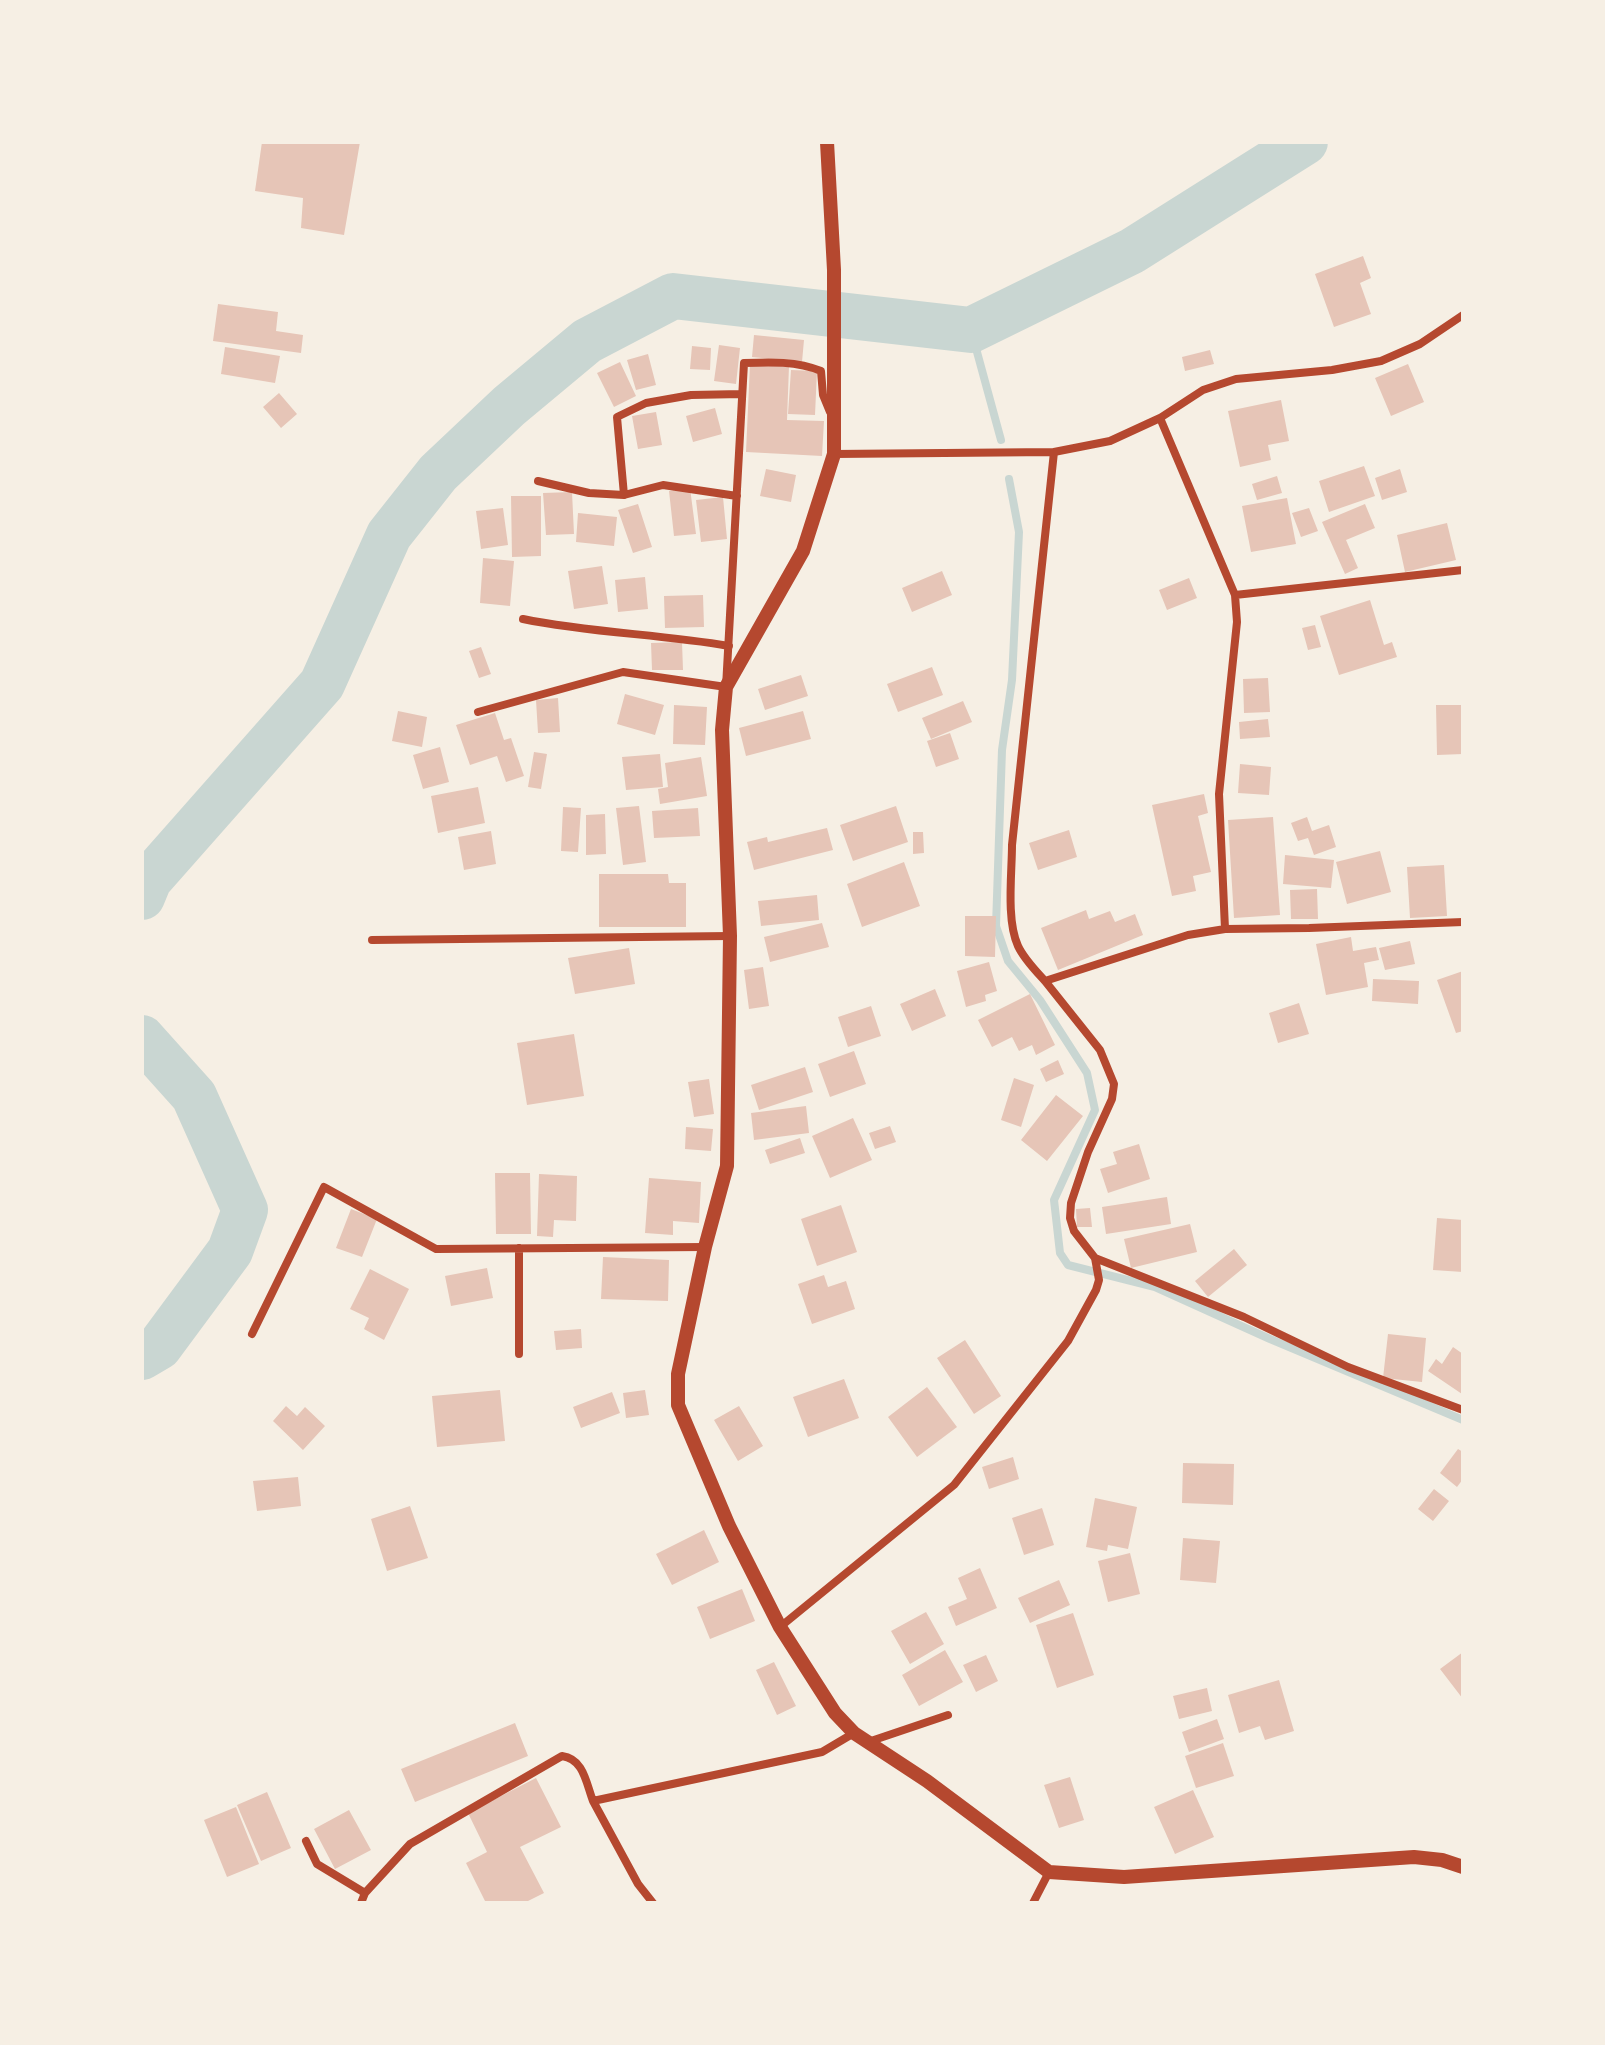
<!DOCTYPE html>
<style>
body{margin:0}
#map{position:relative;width:1605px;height:2045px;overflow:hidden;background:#f6efe4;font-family:Signika,sans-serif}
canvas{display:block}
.frame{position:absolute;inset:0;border:144px solid #f6efe4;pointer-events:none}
</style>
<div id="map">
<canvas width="1605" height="2045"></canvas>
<div class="frame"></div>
</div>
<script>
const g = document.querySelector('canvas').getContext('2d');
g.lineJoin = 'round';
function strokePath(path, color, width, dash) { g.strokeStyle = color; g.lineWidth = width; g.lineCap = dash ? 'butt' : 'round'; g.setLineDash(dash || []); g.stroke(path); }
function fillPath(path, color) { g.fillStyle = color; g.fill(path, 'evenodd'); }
strokePath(new Path2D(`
 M971,330L1001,440
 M1009,479L1019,532L1012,680L1002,750L996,926L1008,961L1040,1000L1087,1073L1095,1110L1054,1200L1060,1253L1068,1265L1155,1287L1270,1339L1463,1420`), '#c9d6d2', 8);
strokePath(new Path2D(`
 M142,897L149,880L322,684L389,535L438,473L509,406L587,341L673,296L971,330L1132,251L1305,142
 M142,1038L194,1096L245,1210L230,1251L159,1347L142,1357`), '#c9d6d2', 46);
fillPath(new Path2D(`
 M262,142H360L344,235L301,228L303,198L255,191Z
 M1363,256L1371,278L1360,283L1371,314L1334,327L1315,274Z
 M218,304L278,312L276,331L303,335L301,353L213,341Z
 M754,335L804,340L802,362L752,357Z
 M719,345L740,348L736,384L714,381Z
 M692,346L711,348L710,370L690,369Z
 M225,347L280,356L275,383L221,374Z
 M1210,350L1214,364L1185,371L1182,357Z
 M648,354L656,385L636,390L627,360Z
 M620,362L636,396L614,407L597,373Z
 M750,364L789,366L787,420L824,421L822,456L746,452Z
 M1408,364L1424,402L1391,416L1375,378Z
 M791,370L817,371L815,415L788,414Z
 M279,393L297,414L281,428L263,407Z
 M1281,400L1289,441L1268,445L1271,460L1240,467L1228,411Z
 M715,408L722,434L693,442L686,416Z
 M656,412L662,445L638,449L632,416Z
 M1364,466L1375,496L1329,512L1319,481Z
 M766,469L796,475L791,502L760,496Z
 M1400,469L1407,492L1382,500L1375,478Z
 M1277,476L1282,493L1257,500L1252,484Z
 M690,488L696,534L674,536L669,491Z
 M572,492L574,534L546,535L543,493Z
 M511,496H541V556L512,557Z
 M723,497L727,539L701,542L696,500Z
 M1287,498L1296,544L1251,552L1242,506Z
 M638,504L652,547L633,553L618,510Z
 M1365,504L1375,528L1346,540L1358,568L1345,574L1322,522Z
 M503,508L508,545L481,549L476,511Z
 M1309,508L1318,531L1301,537L1292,513Z
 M578,513L617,517L614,546L576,542Z
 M1447,523L1456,560L1405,572L1397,535Z
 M483,558L514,561L510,606L480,603Z
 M602,566L608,604L574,609L568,571Z
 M942,571L952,595L912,612L902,588Z
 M645,577L648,609L618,612L615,580Z
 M1189,578L1197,598L1167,610L1159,590Z
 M703,595L704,627L665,628L664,596Z
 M1370,600L1384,645L1392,642L1397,657L1339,675L1320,616Z
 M1315,625L1321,647L1308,650L1302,628Z
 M682,642L683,670H652L651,643Z
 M481,647L491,674L479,678L469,651Z
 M932,667L943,695L898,712L887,684Z
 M801,675L808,696L765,710L758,689Z
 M1268,678L1270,712L1244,713L1243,679Z
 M625,694L664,705L655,735L617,724Z
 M558,698L560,732L538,733L536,700Z
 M963,701L972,722L931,739L922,718Z
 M674,705L707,707L705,745L673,744Z
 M1436,705H1463V754L1437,755Z
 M398,711L427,717L422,747L392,741Z
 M803,711L811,739L746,756L739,728Z
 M495,713L504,740L511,738L524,776L506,782L497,756L470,765L456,725Z
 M1268,719L1270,737L1240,739L1239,722Z
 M950,733L959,759L936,767L927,741Z
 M440,747L449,782L423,789L413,755Z
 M534,752L547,754L541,789L528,787Z
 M660,754L663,787L626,790L622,757Z
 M701,757L707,796L660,804L658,789L668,787L665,763Z
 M1240,764L1271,767L1269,795L1238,793Z
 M478,787L485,823L438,833L431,796Z
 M1204,794L1208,813L1198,816L1211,872L1193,876L1196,891L1172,896L1152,805Z
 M639,806L646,862L623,865L616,808Z
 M896,806L908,842L853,861L840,825Z
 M563,807L581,808L578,852L561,851Z
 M698,808L700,836L654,838L652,811Z
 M605,814L606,854L586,855V815Z
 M1273,817L1280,915L1234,918L1228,820Z
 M1307,817L1312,831L1329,825L1336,847L1314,855L1308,838L1298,841L1291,823Z
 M827,828L833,850L754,870L747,842L767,837L768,842Z
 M1069,830L1077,857L1038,870L1029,843Z
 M491,831L496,864L464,870L458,837Z
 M913,832H923L924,853L913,854Z
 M1380,851L1391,892L1347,904L1336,862Z
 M1285,855L1334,860L1331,888L1283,884Z
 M904,862L920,906L862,927L847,884Z
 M1444,865L1447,916L1410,918L1407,867Z
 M599,874H668L669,883H686V927H599Z
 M1317,889L1318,919H1291L1290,890Z
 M817,895L819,920L761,926L758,901Z
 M1086,910L1089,919L1110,911L1115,922L1135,914L1143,935L1058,970L1041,928Z
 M965,916H996L995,957L965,956Z
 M822,923L829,947L770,962L764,937Z
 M1351,937L1353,951L1376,947L1379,960L1364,963L1368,987L1326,995L1316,944Z
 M1410,941L1415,964L1385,970L1379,948Z
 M629,948L635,984L575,994L568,958Z
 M989,962L997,991L985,995L986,1001L966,1007L957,971Z
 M763,967L769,1006L749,1009L744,970Z
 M1463,971V1031L1456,1033L1437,980Z
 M1373,979L1419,981L1418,1004L1372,1001Z
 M935,989L946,1016L912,1031L900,1004Z
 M1030,994L1055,1045L1036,1055L1032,1045L1019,1051L1012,1037L992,1047L978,1020Z
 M1299,1003L1309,1034L1278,1043L1269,1013Z
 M871,1006L881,1036L848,1047L838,1017Z
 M574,1034L584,1096L527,1105L517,1043Z
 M854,1051L866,1084L830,1097L818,1064Z
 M1058,1060L1064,1074L1046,1082L1040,1069Z
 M805,1067L813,1092L759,1110L751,1085Z
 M1014,1078L1034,1085L1021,1127L1001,1120Z
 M709,1079L714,1114L694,1117L688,1082Z
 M1056,1095L1083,1116L1047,1161L1021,1140Z
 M806,1106L809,1133L754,1140L751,1113Z
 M853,1118L872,1160L830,1178L812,1136Z
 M890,1126L896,1142L875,1149L869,1133Z
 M686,1127L713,1129L711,1151L685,1149Z
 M800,1138L805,1153L770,1164L765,1150Z
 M1139,1144L1150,1179L1108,1193L1100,1169L1117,1164L1113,1152Z
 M495,1173H530L531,1234H496Z
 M539,1174L577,1176L576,1221L554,1220L553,1237L537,1236Z
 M649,1178L701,1182L699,1223L673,1221V1235L645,1233Z
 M1167,1197L1171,1224L1106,1234L1102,1207Z
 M841,1205L857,1252L817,1266L801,1219Z
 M1090,1208L1092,1227H1077L1076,1209Z
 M351,1209L377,1219L362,1257L336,1248Z
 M1437,1218L1463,1220V1272L1433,1270Z
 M1190,1224L1197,1252L1131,1268L1124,1239Z
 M1234,1249L1247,1265L1208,1297L1195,1281Z
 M603,1257L669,1260L668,1301L601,1299Z
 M487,1268L493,1298L451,1306L445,1276Z
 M370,1269L409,1289L384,1340L364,1329L369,1318L350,1309Z
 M824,1275L828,1287L846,1281L855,1309L812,1324L798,1284Z
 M581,1329L582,1348L556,1350L554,1331Z
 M1388,1334L1426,1338L1422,1382L1383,1378Z
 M965,1340L1001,1396L974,1414L937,1358Z
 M1453,1347L1463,1354L1462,1394L1428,1371L1436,1359L1442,1364Z
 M844,1379L859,1418L808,1437L793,1397Z
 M927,1387L957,1427L917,1457L888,1417Z
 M500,1390L505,1441L437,1447L432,1396Z
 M645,1390L649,1415L626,1418L623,1393Z
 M612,1392L620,1413L581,1428L573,1407Z
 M286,1406L297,1416L305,1407L325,1426L303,1450L273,1421Z
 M739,1406L763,1446L738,1461L714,1420Z
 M1458,1449L1463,1452V1479L1457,1487L1440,1473Z
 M1013,1457L1019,1479L989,1489L982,1467Z
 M1183,1463L1234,1464L1233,1505L1182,1503Z
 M298,1477L301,1506L257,1511L253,1481Z
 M1434,1489L1449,1501L1433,1521L1418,1509Z
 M1095,1498L1137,1507L1128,1549L1108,1545L1107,1551L1086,1547Z
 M410,1506L428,1558L387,1571L371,1519Z
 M1042,1508L1054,1545L1024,1555L1012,1518Z
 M704,1530L719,1562L672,1585L656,1554Z
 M1183,1538L1220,1541L1216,1583L1180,1580Z
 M1130,1553L1140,1594L1108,1602L1098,1561Z
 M980,1568L997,1608L956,1626L948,1607L967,1599L958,1578Z
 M1059,1580L1070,1605L1030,1623L1018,1598Z
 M742,1589L755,1621L710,1639L697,1607Z
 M926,1612L944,1644L910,1664L891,1631Z
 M1073,1613L1094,1675L1057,1688L1036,1625Z
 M945,1650L963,1682L919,1706L902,1675Z
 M1463,1652V1699L1440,1669Z
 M986,1655L998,1681L976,1692L963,1665Z
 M774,1662L796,1706L777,1715L756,1670Z
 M1279,1680L1294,1731L1265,1740L1260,1726L1239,1733L1228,1695Z
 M1207,1688L1212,1711L1179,1719L1173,1696Z
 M1217,1719L1224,1739L1189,1752L1182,1732Z
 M515,1723L528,1756L415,1802L401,1769Z
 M1223,1743L1234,1776L1196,1788L1185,1756Z
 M1070,1777L1084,1820L1059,1828L1044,1785Z
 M536,1778L561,1827L520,1847L544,1893L524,1903H486L466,1863L487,1852L468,1813Z
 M1193,1790L1214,1837L1175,1854L1154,1807Z
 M267,1792L291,1848L261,1861L237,1805Z
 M236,1807L259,1864L227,1877L204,1820Z
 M349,1810L371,1850L335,1869L314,1829Z`), '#e6c5b7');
strokePath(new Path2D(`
 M1160,418L1235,595L1237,622L1219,794L1225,929
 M1054,452L1110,441L1160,418L1203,390L1236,379L1332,370L1381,361L1420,344L1463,315
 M834,454L1054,452L1012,845C1012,873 1006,920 1018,946C1024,959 1035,970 1045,981L1188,935L1225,929L1309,928L1463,922
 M538,481L589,493L624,495L663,485L737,496
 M624,495L617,417L646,403L691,395L742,394
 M1235,595L1463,570
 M523,619C591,633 661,634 729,646
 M478,712L623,672L726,687L744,363C770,362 797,361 821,371L823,395L830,412
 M372,940L730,936
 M1095,1258L1244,1317L1348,1367L1463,1410
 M252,1334L324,1187L436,1249L705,1247
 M519,1354V1248
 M780,1627L954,1485L1068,1341L1096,1290L1099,1280L1095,1258L1074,1231L1070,1218L1071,1203L1088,1152L1112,1099L1114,1084L1100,1050L1045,981
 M868,1742L948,1715
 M593,1801L638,1884L653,1903
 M306,1841L317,1864L365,1893
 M361,1903L365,1893L410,1844L562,1756C584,1759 586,1783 593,1801L822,1752L854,1733
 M1033,1903L1049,1872`), '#b5482f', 8);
strokePath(new Path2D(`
 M827,142L834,270V454L803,551L726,687L722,730L730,936L727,1166L705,1247L678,1374V1405L729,1526L780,1627L835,1713L854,1733L927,1781L1049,1872L1124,1877L1414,1857L1442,1860L1463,1867`), '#b5482f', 14);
</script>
